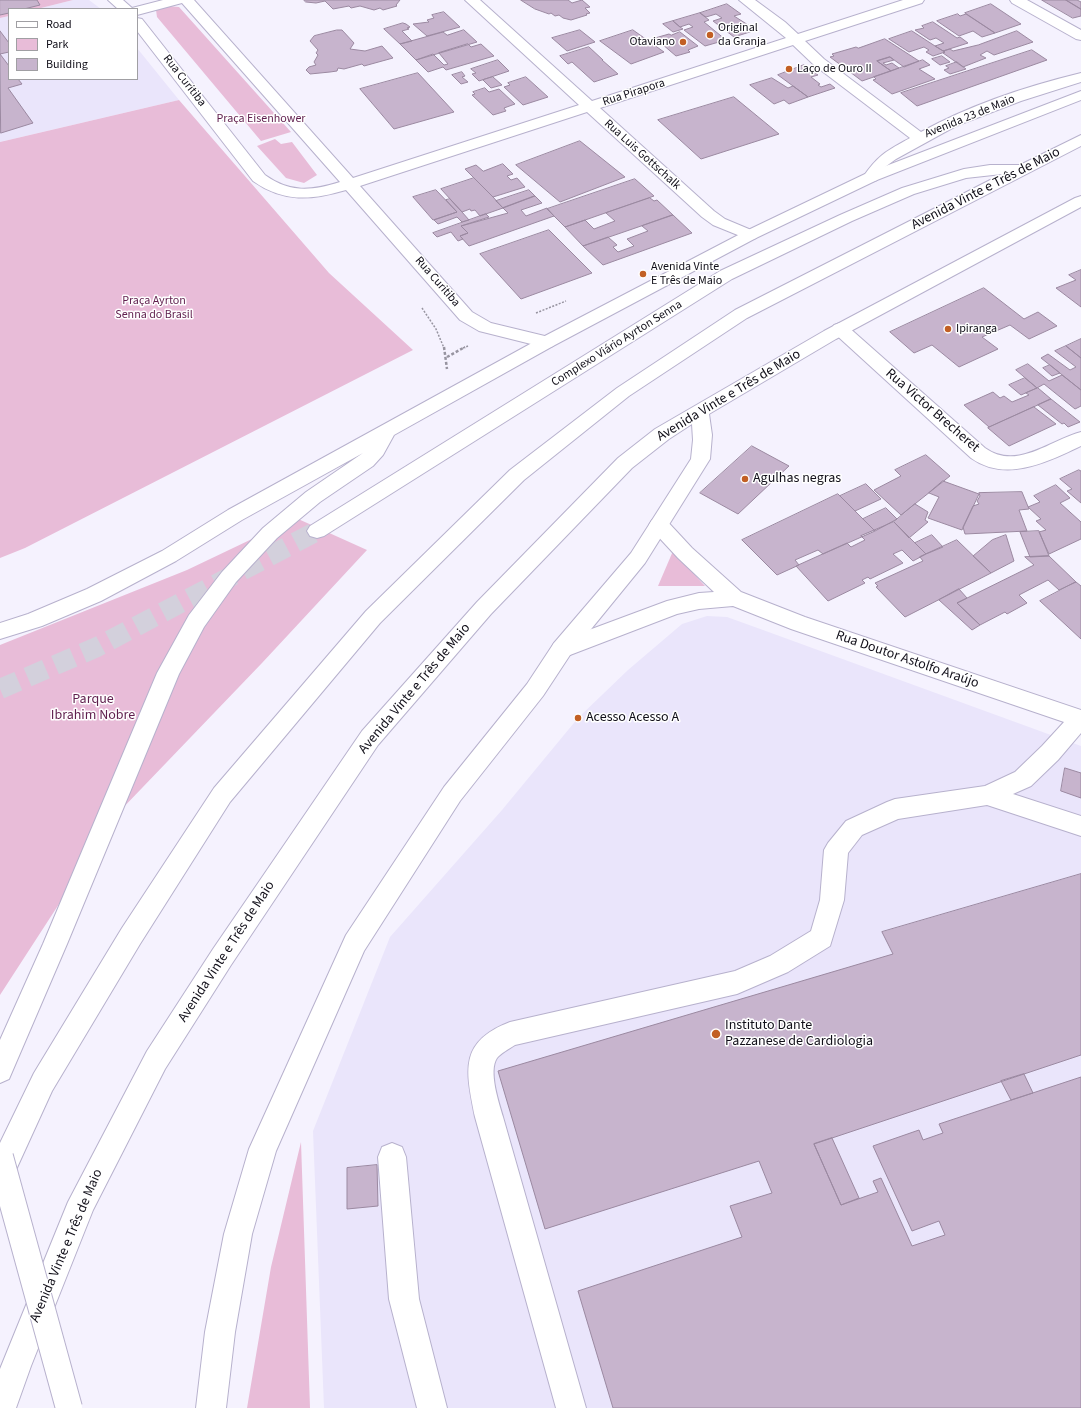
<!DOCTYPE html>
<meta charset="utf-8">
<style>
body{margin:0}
#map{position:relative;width:1081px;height:1408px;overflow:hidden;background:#f5f2fe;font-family:"Source Sans 3",sans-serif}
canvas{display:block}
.legend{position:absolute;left:8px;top:8px;width:130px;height:72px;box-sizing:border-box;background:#fff;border:1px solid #a09fa3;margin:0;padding:5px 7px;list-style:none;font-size:12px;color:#110f19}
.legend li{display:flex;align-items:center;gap:8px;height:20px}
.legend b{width:20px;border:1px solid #a09fa3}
</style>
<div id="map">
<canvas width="1081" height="1408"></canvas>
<ul class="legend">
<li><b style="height:5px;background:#fff"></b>Road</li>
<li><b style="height:11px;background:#e8bcd8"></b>Park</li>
<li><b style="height:11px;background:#c7b4cd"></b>Building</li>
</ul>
</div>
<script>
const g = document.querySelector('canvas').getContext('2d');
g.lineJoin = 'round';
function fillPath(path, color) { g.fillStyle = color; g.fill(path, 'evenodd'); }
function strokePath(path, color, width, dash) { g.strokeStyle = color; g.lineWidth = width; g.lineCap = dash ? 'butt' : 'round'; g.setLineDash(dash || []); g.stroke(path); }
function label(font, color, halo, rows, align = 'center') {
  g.font = font + ' "Source Sans 3",sans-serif'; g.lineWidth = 3; g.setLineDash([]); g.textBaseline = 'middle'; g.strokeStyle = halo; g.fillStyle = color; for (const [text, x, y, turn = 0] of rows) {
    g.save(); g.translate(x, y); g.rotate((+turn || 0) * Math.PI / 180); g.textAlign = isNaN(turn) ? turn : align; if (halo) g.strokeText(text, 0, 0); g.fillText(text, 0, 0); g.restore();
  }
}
fillPath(new Path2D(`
 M73,0H89L101,9H37Z
 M9,16V79H137V48L179,100L0,142V18Z
 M707,616L727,617L763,630L1081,746V1408H324L313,1131L390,937L502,810L578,718L628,670L682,624Z`), '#eae5fb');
fillPath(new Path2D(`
 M0,0H73L37,9H9V16L0,18Z
 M167,6L179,7L291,132L261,141L157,17L156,10Z
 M179,100L329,273L413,350L25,548L0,558V142Z
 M275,139L281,144L292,142L317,175L304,183L286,178L257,146Z
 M296,518L367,550L262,663L118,813L0,995V645L187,570Z
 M673,551L705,586H658Z
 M301,1142L310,1408H247L271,1267Z`), '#e8bcd8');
const building = new Path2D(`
 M0,0H37L40,5L24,9H9V13L0,15Z
 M304,0H400L396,5L397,6L383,10L380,8L374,10L360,6L351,8L349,6L333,9L325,1L316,3L306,2Z
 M521,0H568L572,3L582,0L590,7L585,8L590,13L586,14L587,15L571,20L563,18L559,15L555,16L551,13L549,14L535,9Z
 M1042,0H1066L1081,9V16L1073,18Z
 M1066,0H1077L1081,2V9Z
 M727,4L741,14L734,16L756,30L734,37L713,21L722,18L716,14L706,17L700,13Z
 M991,4L1021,24L995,33L965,13Z
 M444,12L460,27L427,36L413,24L429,22L427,20L434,18L432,15Z
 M700,13L709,20L704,22L726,40L705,46L684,30L693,27L689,24L680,27L673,21Z
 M958,14L960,16L966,14L995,33L982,37L973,31L959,36L937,21Z
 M673,21L680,27L683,29L673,32L663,24Z
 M933,22L957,38L960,37L968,43L943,51L935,46L944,43L936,38L930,40L915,30L924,28L922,26Z
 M403,23L406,24L410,27L407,28L409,29L402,31L412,41L400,44L384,29Z
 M337,30H342L354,43L350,49L365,51L382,46L393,58L364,66L362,64L344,69L338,68L337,71L330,72L310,74L306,70L309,67L316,65L314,62L318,55L316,53L318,50L310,41L314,36Z
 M464,30L477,42L416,60L400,44L443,32L447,35Z
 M580,30L595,42L567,51L552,38Z
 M633,30L664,52L631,64L600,41Z
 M0,31L9,43V52L0,54L9,66V79H18L22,84L8,88L33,123L1,133Z
 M912,31L935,46L945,52L933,56L926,52L929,50L924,47L909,52L889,39Z
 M1017,31L1033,42L994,55L987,51L980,55L986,58L963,67L943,53L945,52L943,51L950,49L953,51L978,45Z
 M680,32L698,46L688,50L690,52L676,56L655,38L669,34L671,35Z
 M885,39L919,61L904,67L890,57L877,61L891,71L862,81L830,57L834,56L832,54L856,47L858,48Z
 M468,44L471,47L481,44L494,56L446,70L443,67L428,72L416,60L433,54L444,65L448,64L439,53Z
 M589,47L603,60H602L618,74L594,82L572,62L568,64L560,56Z
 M1032,50L1047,60L917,106L901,93Z
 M942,56L950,62L940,65L932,59Z
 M890,57L894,60L883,63L886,65L892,63L899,68L891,71L877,61Z
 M498,60L509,71L479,81L472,74L476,73L471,69Z
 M923,60L930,65L919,69L935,79L892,94L873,80L876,79L874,77Z
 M957,62L966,69L950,74L944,70L949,68L946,66Z
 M804,65L818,75L811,77L820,84L818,85L821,87L830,84L835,88L808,97L778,75Z
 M462,72L465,76L462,77L468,82L461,84L452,75Z
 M418,73L454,112L394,129L360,89Z
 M493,77L502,85L491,88L483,80Z
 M526,77L548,97L523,105L504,87L510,85L508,83Z
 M772,78L788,88L793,86L808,97L789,104L784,100L774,104L750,85Z
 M485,88L489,92L499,89L515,104L504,108L506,111L493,115L472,95L475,94L473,92Z
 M734,97L779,134L701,159L658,120Z
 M580,141L625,177L560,202L516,165Z
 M503,164L513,174L507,176L511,180L517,178L525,187L493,197L465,169L476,165L483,171Z
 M474,178L493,197L503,208L480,216L475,210L471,211L470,209L462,212L441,189Z
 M635,179L654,196L565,227L547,209Z
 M436,190L457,212L433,220L413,197Z
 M529,190L535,196L503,208L496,201Z
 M535,196L542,203L521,210L526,216L547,208L554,216L469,246L460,236L468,233L461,226L508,213L503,208Z
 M650,198L654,201L657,200L673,215L583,246L565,227L585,220L594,229L615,221L606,213Z
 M450,199L462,212L469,220L462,222L457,217L438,224L434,220L457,212L446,200Z
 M486,214L489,217L461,226L468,233L460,236L463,239L458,241L451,232L437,237L433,233Z
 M673,215L692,233L603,265L583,246L608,237L617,245L613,247L618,252L634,246L627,239L648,231L642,226Z
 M549,230L592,273L521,299L480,254Z
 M1081,270V307L1056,288L1076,280L1069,275Z
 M984,288L1024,319L1038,312L1057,326L1029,339L1010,325L982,337L998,349L959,367L932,345L914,353L890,332Z
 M1081,339V358L1066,346Z
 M1066,346L1081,358V390L1041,358L1048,354L1070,370L1076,367L1055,351Z
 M1028,364L1049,381L1062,375L1081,390V406L1075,409L1044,384L1037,388L1016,370Z
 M1050,365L1060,373L1052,376L1043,368Z
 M1025,378L1037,388L1021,395L1009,385Z
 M1038,388L1051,399L989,427L964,405L993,392L1000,398L1004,396L1012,402L1029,395L1026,393Z
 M1051,399L1080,422L1068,427L1064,423L1062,424L1038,405Z
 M1034,407L1056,424L1009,446L988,428Z
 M752,446L789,466L738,514L700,493Z
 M926,455L950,476L901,515L874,490L901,476L895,470Z
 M1079,470L1081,471V503L1067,491L1072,489L1060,479Z
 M943,481L979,494L962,530L928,518L939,497L929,493Z
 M866,484L881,499L855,511L840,496Z
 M1056,485L1070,498L1060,503L1081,522V539L1049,554L1039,532L1046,530L1036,521L1041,519L1028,507L1040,502L1034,496Z
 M1022,492L1029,509L1019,510L1027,531L965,534L963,527L973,506L979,504L977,501L980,496L979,493Z
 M838,494L875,531L823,554L818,550L795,560L799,565L777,575L742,540Z
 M915,504L928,512L925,520L928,522L909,538L894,522Z
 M886,508L897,519L875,531L863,519Z
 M894,522L926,554L913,561L902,550L893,554L903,563L870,579L868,577L862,580L865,583L828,601L796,566L847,543L851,547L865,540L861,536Z
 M1039,531L1049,556L1030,557L1020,532Z
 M932,535L943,547L926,554L915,543Z
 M1006,535L1014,561L991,573L973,556L992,540Z
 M957,540L991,573L905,617L876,587L878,586L875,583L923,561L920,557Z
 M1049,556L1076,582L1059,590L1048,580L1019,595L1027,603L1007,614L1005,612L980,625L957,603L1034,565L1025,557Z
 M1076,582L1081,586V639L1040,601Z
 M959,589L967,598L957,603L980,625L972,630L939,600Z
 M1065,768L1081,773V798L1061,791Z
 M1081,874V1055L814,1144L841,1205L878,1192L873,1181L881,1178L912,1246L945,1235L939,1221L912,1231L873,1146L919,1130L923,1140L943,1133L939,1124L1081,1077V1408H613L578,1291L742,1237L730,1206L772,1193L759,1161L545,1229L498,1071L893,954L882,932Z
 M1024,1074L1033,1093L1011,1100L1001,1081Z
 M832,1138L859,1198L841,1205L814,1144Z
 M377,1165L378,1206L347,1209V1168Z`);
fillPath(building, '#c7b4cd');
strokePath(building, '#9b89a1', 1);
strokePath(new Path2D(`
 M0,689L97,647L317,531`), '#d3d0dc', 20, [20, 10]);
const minor = new Path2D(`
 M108,0H123L132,8L163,0H194L353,178L579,105L465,0H480L592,101L786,38L739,0H755L785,22L798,34L903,0H924L922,3L805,41L824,59L921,132C970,105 1027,86 1081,73V82L1021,101L956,126L896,159L885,167L877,180L871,182L865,180L863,177C879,154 887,151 910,138L814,65L793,45L600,108L714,211L725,219L756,232L758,235L756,238L750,240L713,225L702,217L587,112L360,186L472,312L491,323L553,338L556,342L553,346L547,348L479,331L460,320L346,190C312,200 284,203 253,181L137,31V18L142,19L265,175C290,193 311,191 340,182L182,3L137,15V9H118Z
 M1010,0H1027L1081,30V40L1076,39L1012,3Z
 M840,323L846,325L985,448C1017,471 1050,440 1081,432V446C1047,462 1006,483 971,458L834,333L831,329L834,325Z
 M659,518L666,520L692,548L741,592L805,617L1081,710V733L1058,760L1031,786L1013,794L1081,816V836L987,805L898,819L862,835L848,853L844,900L830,946L788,972L737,994L515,1045C509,1049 501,1053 497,1058C488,1071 499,1103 503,1117L586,1408H556L475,1117C466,1071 458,1042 510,1022L735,971L770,956L811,931L820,900L824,850L828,843L846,821L887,802L895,799L985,786L1015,772L1042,746L1064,722L791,629L733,606L699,609L677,614L570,655L562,657L554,655L551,649L554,643L667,601L699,593L714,592L678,558L652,530L649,525L652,520Z
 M392,1143L402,1147L406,1157L419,1299L447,1408H417L389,1299L378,1157L382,1147Z`);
const highway = new Path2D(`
 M1081,91V100L877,180L756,238L553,346L394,435L383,455L373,466L320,502L277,538L236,582L204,627L179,674L67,944L9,1079L0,1083V1040L43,944L157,673L189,615L222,572L263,528L306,492L363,453L242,520L176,561L101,601L42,626L0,639V623L28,614L87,589L162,551L228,510L541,338L744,232L865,174Z
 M1081,135V146L747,318L629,396L524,480L380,623L230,802L140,944L52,1091L10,1183L0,1187V1143L34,1073L122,928L214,788L366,611L510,470L617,388L735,310L1002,174L966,178L914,194L852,221L732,279L324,536L317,538L310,536L307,531L310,526L720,271L840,215L902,188L964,169L990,165H1020Z
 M1081,196V207L836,339L709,414L712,435L710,459L645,563L570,655L543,696L460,801L364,951L276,1151L252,1234L235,1332L226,1408H196L205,1332L224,1234L249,1149L346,935L444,787L527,684L554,643L631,553L691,459L693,440L692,424L669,439L632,468L491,614L378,745L231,965L165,1069L93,1210L31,1366L16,1408H0V1369L68,1202L147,1051L213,949L362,731L477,602L618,458L655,429L824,331L1075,198Z`);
strokePath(minor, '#b7b1cd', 2);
strokePath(highway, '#b7b1cd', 2);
strokePath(new Path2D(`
 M422,308L436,329L444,348
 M536,313L566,301
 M463,348L468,346`), '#9794a0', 1.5, [2, 1.5]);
strokePath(new Path2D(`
 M444,347L447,369
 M447,357L465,347`), '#9794a0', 2.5, [3, 2]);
fillPath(minor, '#fff');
fillPath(highway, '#fff');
const majorBridge = new Path2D(`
 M0,1157L69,1408`);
strokePath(majorBridge, '#b7b1cd', 28, []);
strokePath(majorBridge, '#fff', 26);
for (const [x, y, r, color] of [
 [710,35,4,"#c25f24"],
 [683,42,4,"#c25f24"],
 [789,69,4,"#c25f24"],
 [643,274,4,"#c25f24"],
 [948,329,4,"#c25f24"],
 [745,479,4,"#c25f24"],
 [578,718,4,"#c25f24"],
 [716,1034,5,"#c25f24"]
]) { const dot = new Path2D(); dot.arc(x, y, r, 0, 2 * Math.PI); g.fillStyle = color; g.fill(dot); strokePath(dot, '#fff', 1.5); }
label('12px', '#110f19', '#fff', [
 ["Original",718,28],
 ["da Granja",718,42],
 ["Otaviano",675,42,"right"],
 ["Laço de Ouro II",797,69],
 ["Avenida Vinte",651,267],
 ["E Três de Maio",651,281],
 ["Ipiranga",956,329]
], 'left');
label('12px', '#110f19', '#fff', [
 ["Rua Curitiba",184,81,52],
 ["Rua Pirapora",634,93,-18],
 ["Avenida 23 de Maio",970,117,-22],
 ["Rua Luis Gottschalk",642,155,42],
 ["Rua Curitiba",437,282,49],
 ["Complexo Viário Ayrton Senna",617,344,-32]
]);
label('12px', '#601f4e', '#fff', [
 ["Praça Eisenhower",261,119],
 ["Praça Ayrton",154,301],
 ["Senna do Brasil",154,315]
]);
label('14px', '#110f19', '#fff', [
 ["Avenida Vinte e Três de Maio",986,189,-27],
 ["Avenida Vinte e Três de Maio",729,396,-31],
 ["Rua Victor Brecheret",932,411,41],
 ["Rua Doutor Astolfo Araújo",907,660,19],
 ["Avenida Vinte e Três de Maio",415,689,-50],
 ["Avenida Vinte e Três de Maio",227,952,-57],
 ["Avenida Vinte e Três de Maio",67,1246,-67]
]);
label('14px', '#110f19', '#fff', [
 ["Agulhas negras",753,479],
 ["Acesso Acesso A",586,718],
 ["Instituto Dante",725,1026],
 ["Pazzanese de Cardiologia",725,1042]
], 'left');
label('14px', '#601f4e', '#fff', [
 ["Parque",93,700],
 ["Ibrahim Nobre",93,716]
]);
</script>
